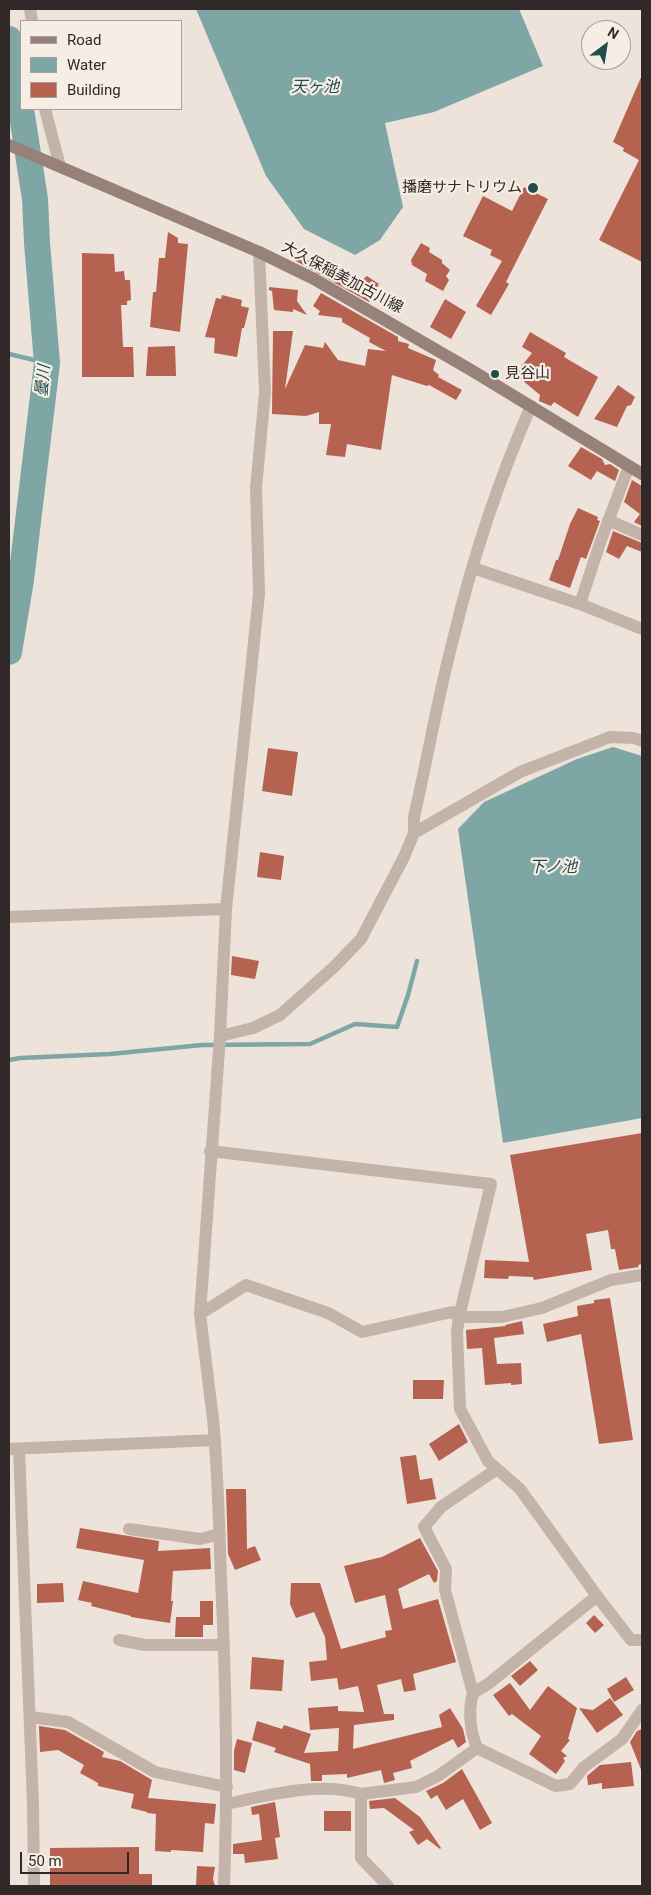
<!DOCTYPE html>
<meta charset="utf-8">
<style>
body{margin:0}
#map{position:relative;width:651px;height:1895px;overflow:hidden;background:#ede3da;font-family:Roboto,sans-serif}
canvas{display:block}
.frame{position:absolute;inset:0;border:10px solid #312927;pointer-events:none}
.legend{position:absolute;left:20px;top:20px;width:162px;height:90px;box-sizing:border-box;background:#f6ede5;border:1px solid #a79f99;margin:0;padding:6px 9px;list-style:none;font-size:15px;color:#312927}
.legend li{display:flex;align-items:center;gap:10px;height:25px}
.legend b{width:25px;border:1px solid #a79f99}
.north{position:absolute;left:581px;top:20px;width:50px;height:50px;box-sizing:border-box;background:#f6ede5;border:1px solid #a79f99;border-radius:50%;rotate:31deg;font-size:14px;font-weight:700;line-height:20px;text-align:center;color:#312927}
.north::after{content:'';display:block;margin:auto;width:18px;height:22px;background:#224d4d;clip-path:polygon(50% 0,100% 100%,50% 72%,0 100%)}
.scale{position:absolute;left:20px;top:1852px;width:109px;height:22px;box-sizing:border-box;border:2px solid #312927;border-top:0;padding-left:6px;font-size:15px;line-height:18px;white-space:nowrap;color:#312927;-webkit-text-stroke:4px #f6ede5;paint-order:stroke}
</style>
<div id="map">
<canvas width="651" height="1895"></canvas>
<div class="frame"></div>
<ul class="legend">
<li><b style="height:6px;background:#97827a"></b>Road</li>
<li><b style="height:14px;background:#7da6a5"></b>Water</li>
<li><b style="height:14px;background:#b56250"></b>Building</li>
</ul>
<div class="north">N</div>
<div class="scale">50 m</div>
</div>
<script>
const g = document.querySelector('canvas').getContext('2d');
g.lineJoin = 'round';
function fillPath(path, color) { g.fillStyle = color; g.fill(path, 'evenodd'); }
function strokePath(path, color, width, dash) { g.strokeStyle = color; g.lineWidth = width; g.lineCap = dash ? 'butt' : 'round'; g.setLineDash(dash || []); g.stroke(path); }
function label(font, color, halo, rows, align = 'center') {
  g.font = font + ' Roboto,"Noto Sans JP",sans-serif'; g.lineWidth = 4.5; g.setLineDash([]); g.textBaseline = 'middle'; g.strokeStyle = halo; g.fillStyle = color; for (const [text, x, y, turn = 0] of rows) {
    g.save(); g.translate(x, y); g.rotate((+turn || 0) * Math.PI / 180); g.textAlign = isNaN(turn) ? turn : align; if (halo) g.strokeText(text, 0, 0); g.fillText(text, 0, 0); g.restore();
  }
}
fillPath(new Path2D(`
 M196,9H519L543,66L434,112L385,123L403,207L380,240L355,255L304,229L266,176Z
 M613,747L642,756V1118L503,1143L458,829L484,802L577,759Z`), '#7da6a5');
strokePath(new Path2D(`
 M9,354L47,363
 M9,1060L20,1058L110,1054L202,1045L310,1044L355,1024L397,1027L408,995L417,961`), '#7da6a5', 4.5);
strokePath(new Path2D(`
 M9,39L21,108
 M9,652L21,580L47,363L37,243L35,199L21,109`), '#7da6a5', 26);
fillPath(new Path2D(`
 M642,75V262L599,240L639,160L623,151L624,148L613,142Z
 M524,187L548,199L506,282L509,284L491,315L476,306L502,261L490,255L492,250L463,236L483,196L512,211Z
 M168,232L178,238V243L188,244L180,332L150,327L153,292H156L159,258H165Z
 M421,243L430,248L429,252L442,260V263L450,270L446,276L449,280L443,291L425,281L427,274L412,265L411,260Z
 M82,253L114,254L115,272L124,271L125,280H130L131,300L127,301V305H121L123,347H133L134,377H82Z
 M296,257L338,269L352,277L354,275L362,280L367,276L379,284L369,302L294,260Z
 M269,287L298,290L297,301L307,315L293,309V312L274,310L272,291L269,290Z
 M321,293L398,337V341L409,344L408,348L436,360L433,370L439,375L438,377L462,390L456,400L429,385L427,386L392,375L381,450L347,444L345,457L326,455L331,424H319V412L306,416L272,414L273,331H293L285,389L305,345L323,348L325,342L338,360L365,366L368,349L386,351L369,342L370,338L342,322V318L318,315L320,311L313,306Z
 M222,295L242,300L241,306L249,308L244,328H242L237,357L214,353L215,338L205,337L216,298L221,299Z
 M445,299L466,312L451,339L430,327Z
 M530,332L566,353L564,357L598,377L578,417L554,402L551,406L539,401L540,395L515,374L532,353L522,347Z
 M175,346L176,376H146L148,347Z
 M618,385L635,397L631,405L627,406L617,427L594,419Z
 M581,447L602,459L605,465L610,464L619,470L615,481L597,471L591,480L568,466Z
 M632,480L642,486V526L634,522L640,514L624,502Z
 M578,508L598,517L597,520L600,521L586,559L581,557L570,588L549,580L556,560H558L570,524Z
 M613,531L642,543V552L627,546L619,559L606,552Z
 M268,748L298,752L292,796L262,791Z
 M260,852L284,856L281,880L257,877Z
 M232,956L259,961L255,979L231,975Z
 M642,1133V1264L638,1265L639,1267L619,1270L615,1249H611L608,1230L586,1234L592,1270L534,1280L533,1277L509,1276L508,1279L484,1278L485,1260L529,1262L510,1155Z
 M610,1298L633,1440L599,1444L581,1334L547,1342L543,1324L578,1316L577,1306L594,1303V1300Z
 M522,1321L524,1334L494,1338L497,1364L521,1363L522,1384L511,1385V1383L485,1385L482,1348L467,1349L466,1330L506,1326L505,1325Z
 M413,1380H444L443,1399H413Z
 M459,1424L468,1442L439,1461L429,1444Z
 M416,1455L420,1480L432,1478L436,1499L407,1504L400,1457Z
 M226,1489H246L247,1549L255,1546L261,1560L235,1570L228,1554Z
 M80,1528L159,1541L158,1551L210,1548L211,1569L173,1571L171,1601H173L170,1623L131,1617V1616L91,1606L92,1603L78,1600L83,1581L138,1593L144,1560L76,1548Z
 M420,1538L438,1571L437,1581L434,1583L429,1574L398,1589L403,1609L438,1599L456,1662L413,1674L416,1690L404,1692L401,1679L377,1685L384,1714H394V1720L354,1725L353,1749L442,1727L439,1715L450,1708L463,1729L466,1742L458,1748L453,1739L410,1761L412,1768L393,1773L395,1780L384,1783L381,1770L347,1778V1774L322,1775V1781H311L310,1764L274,1752L276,1748L252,1740L257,1721L282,1729L284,1725L311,1734L304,1753L338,1751L339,1728L310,1730L308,1708L338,1706V1711L364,1712L358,1686L339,1690L337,1678L311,1681L309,1662L327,1660L325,1637L314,1612L296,1618L290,1604L291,1583H320L341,1649L386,1637L385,1631L392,1630L385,1595L355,1603L344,1566L382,1557Z
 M63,1583L64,1602L37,1603V1584Z
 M200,1601H213V1625H203V1637H175L176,1617H200Z
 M594,1615L604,1625L595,1633L586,1623Z
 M252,1657L284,1660L282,1691L250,1689Z
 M530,1661L538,1670L520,1686L511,1676Z
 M626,1677L634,1690L614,1702L607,1689Z
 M510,1683L530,1710L548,1686L577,1708L568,1739L570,1740L561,1751L567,1756L563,1758L565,1761L556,1774L529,1754L541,1736L512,1714L509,1716L493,1695Z
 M610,1698L623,1715L597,1733L579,1708L593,1710Z
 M39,1726L65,1730L104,1752L102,1757L120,1761L152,1780L148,1798L216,1804L214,1824L205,1823L203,1852L171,1850V1852L155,1851L156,1814L147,1813V1812L131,1808L134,1794L98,1786V1783L80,1773L84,1765L58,1750L40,1752Z
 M642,1729V1772L630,1742L637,1731Z
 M237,1739L252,1743L245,1773L234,1770V1751Z
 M631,1762L634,1786L602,1789V1783L588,1785L587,1776L600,1765Z
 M462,1769L492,1823L480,1830L463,1799L446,1810L437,1795L431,1799L426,1791L443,1783Z
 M395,1798L420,1817L441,1848L440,1849L427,1839L418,1845L409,1832L414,1830L384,1808L370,1809L369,1801Z
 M275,1802L280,1837L275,1838L278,1859L245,1863L244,1854H233V1844L262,1840L259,1814L252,1815L251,1807Z
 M324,1811H351V1831H324Z
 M139,1847V1874H152V1886H50V1848Z
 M197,1866L215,1867L213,1879L215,1886H196Z`), '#b56250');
strokePath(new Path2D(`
 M30,9L32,21
 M45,109L60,166
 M608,520L642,535
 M473,568L580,604L642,629
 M580,604L600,543L629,466
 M414,833L520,772L610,737L634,738L642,741
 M9,917L226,909
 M220,1036L253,1028L280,1015L334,967L361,939L404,857L414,833V817C428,757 438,695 454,636C473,557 499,479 531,406
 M210,1151L491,1184L459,1317L457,1332L460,1409L488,1461L520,1489L597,1596L631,1640H642
 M200,1314L246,1285L328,1313L362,1332L452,1312L459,1317H502L542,1308L611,1280L642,1275
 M213,1419C218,1472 219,1526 221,1579C226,1681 228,1783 224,1886
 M9,1449L215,1440
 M19,1449L33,1804L34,1886
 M497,1469L441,1507L424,1527L446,1569L445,1590L473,1693C468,1710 470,1731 477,1748L556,1786L570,1784L584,1767L622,1739L642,1710
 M129,1529L200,1539L220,1534
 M119,1640L145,1645H224
 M473,1693L488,1684L597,1596
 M30,1717L68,1722L155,1772L227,1787
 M361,1794L416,1787L438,1776L477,1748
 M227,1804C267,1795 322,1781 361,1794V1858L388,1886`), '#c3b3a8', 12);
strokePath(new Path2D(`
 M213,1419L200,1314L220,1036L226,909L259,594L256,488L265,392L259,252`), '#c3b3a8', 12);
strokePath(new Path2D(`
 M9,145L259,252L314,279L471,370L642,474`), '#97827a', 12);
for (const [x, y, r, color] of [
 [533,188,6,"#224d4d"],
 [495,374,5,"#224d4d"]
]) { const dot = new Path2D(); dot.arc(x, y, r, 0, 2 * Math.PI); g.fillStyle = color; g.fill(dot); strokePath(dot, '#f6ede5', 2); }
label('15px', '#312927', '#f6ede5', [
 ["播磨サナトリウム",522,188],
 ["見谷山",505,374,"left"]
], 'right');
label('15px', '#312927', '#f6ede5', [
 ["大久保稲美加古川線",342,278,28]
]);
label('italic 16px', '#224d4d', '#f6ede5', [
 ["天ヶ池",315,88],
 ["曇川",44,381,-85],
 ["下ノ池",553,868]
]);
</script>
